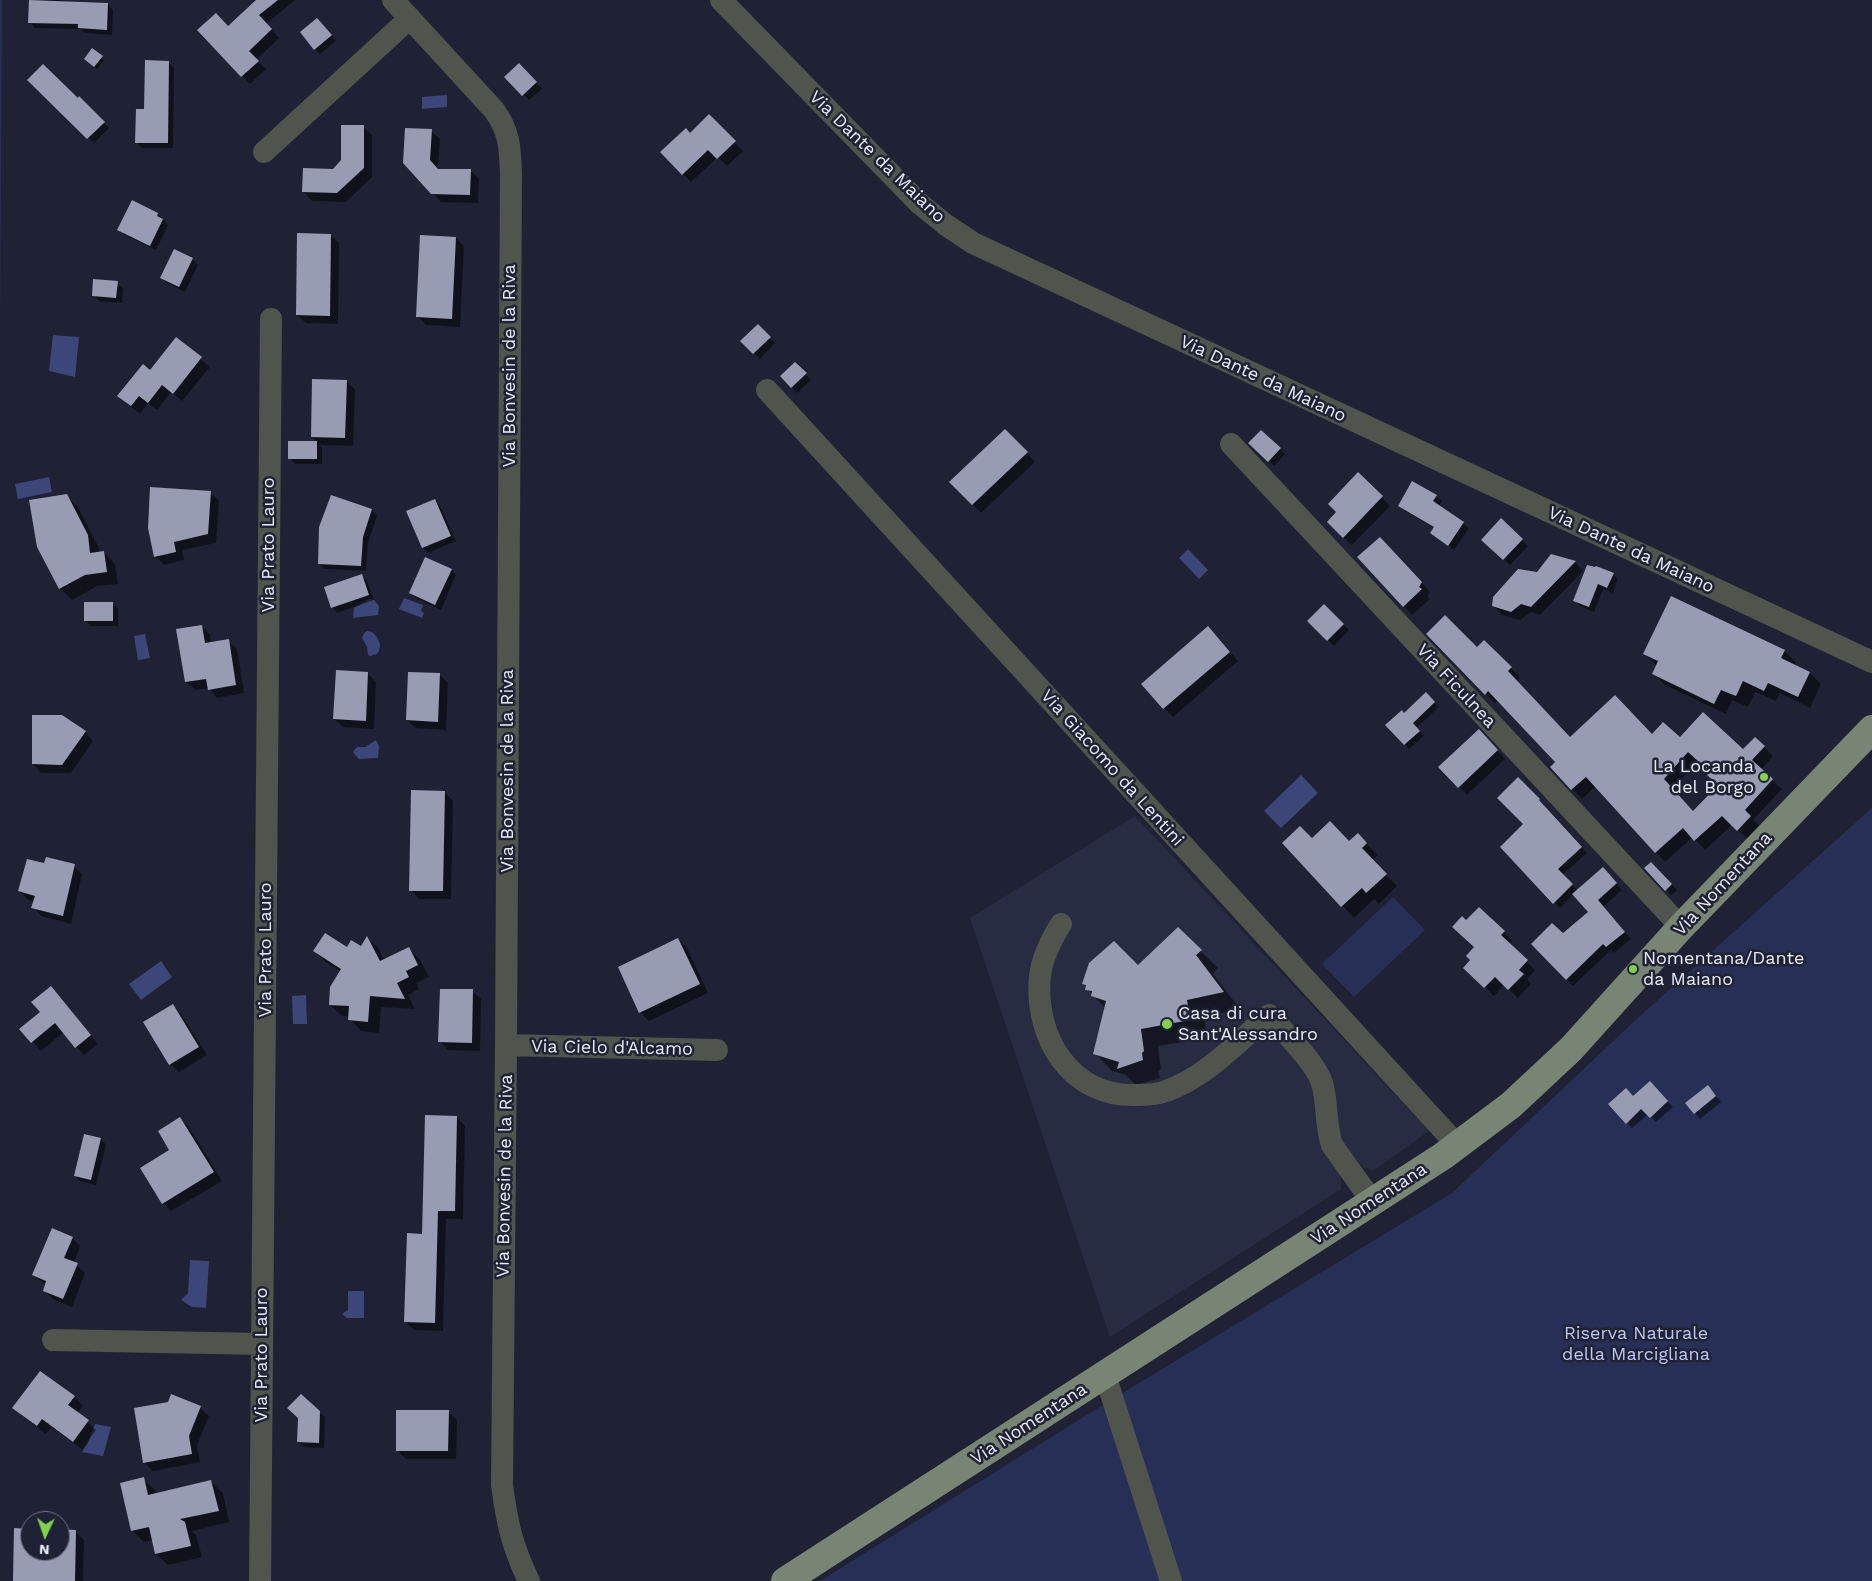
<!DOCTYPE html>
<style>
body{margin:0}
#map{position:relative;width:1872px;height:1581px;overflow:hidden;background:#1f2234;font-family:"Work Sans",sans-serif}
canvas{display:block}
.north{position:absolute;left:20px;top:1511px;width:50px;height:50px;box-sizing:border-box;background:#1f2234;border:1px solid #6f7282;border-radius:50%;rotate:183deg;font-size:14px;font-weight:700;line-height:20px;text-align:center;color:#e8ebf8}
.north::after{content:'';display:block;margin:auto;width:18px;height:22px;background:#81d050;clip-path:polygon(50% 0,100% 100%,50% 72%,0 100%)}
</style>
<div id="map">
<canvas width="1872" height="1581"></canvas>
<div class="north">N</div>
</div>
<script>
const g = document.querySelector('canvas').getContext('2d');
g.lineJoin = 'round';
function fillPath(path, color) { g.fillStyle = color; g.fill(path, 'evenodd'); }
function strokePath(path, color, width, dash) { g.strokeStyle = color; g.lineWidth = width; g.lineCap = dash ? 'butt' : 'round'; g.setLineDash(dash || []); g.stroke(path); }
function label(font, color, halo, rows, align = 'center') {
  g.font = font + ' "Work Sans",sans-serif'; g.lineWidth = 5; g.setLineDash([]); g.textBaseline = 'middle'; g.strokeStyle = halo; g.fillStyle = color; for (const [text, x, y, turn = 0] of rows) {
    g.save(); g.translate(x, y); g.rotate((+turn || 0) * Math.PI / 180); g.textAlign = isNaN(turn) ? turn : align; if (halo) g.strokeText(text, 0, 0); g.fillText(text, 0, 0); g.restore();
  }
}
fillPath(new Path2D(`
 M1135,816L1429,1131L1373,1171L1353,1162L1340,1171L1341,1189L1110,1337L970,918Z`), '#272c43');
fillPath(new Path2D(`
 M0,0H2L0,335Z
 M1872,808V1581H820L1098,1408L1452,1193L1641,1015Z
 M1393,897L1425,930L1354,997L1322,964Z`), '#282f57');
fillPath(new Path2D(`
 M447,95V107L422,109V97Z
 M53,335L79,337L75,377L49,371Z
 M49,477L52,492L18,499L15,484Z
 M1188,549L1208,570L1199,579L1179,558Z
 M404,598L423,605L421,611L424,613L422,618L399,609Z
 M369,599L374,600L379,606L378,615L353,618L354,608Z
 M367,631L372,632C379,638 383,646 377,654L370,656L368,655L367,647L362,638L364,633Z
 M145,634L150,658L138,660L134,636Z
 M376,740L379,746L378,758L359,759L353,752L357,747H365Z
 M1301,775L1318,793L1281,828L1264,811Z
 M161,961L172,977L141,1000L129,984Z
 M306,995L307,1024H293L292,996Z
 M190,1260L209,1261L206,1308L192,1307L181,1300L188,1293Z
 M348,1291H364V1318H347L342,1314L348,1310Z
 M95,1424L111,1427L103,1456L82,1452L88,1443Z`), '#3d4678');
fillPath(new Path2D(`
 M30,0H63L65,2L108,4L113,10L112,35L85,33L81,29L35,28L30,22Z
 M257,0H295L266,24L279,38L256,60L266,69L250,84L199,30L228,27Z
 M322,25L336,41L320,54L315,49Z
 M93,50L104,60L97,69L88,61Z
 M168,62L174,68L173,148H142L136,142L145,111Z
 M519,64L542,89L529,100L506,77Z
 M29,80L78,99L79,98L109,128L94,143Z
 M709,116L743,151L727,166L718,157L691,182L662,153L690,134Z
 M363,127L372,135V177L346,202L312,201L304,192L333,170L342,161Z
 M431,131L440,139L438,170H470L479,179L478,203L441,202L405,163Z
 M132,202L158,214H156L155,222L159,215L168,225L156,250L124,235L119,230Z
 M330,235L339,243L338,324L306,323L297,315Z
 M456,238L464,246L460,327L426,325L417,316Z
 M192,259L198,265L185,292L167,283L162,278Z
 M117,283L123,288L122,303L99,301L93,295Z
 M758,326L775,343L760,359L742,341Z
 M176,339L210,367L182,401L171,392L157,410L148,403L140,414L119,396L151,372Z
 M795,363L811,380L797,393L781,376Z
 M347,381L355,390L353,446L319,445L322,448V464H295L290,458V442L318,443L312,436Z
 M1005,431L1035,462L981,513L951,482Z
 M1261,431L1285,454L1274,466L1250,443Z
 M1358,474L1390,506L1352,545L1328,522L1338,512Z
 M210,492L219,501L216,543L182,550L184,560L164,565L155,556Z
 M66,495L78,507L99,548V553L104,552L115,564L118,584L97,586L72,600L60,588Z
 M332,496L372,510L377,516L368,543L366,571L325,569L319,564Z
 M1436,496L1442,501L1439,506L1469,528L1454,550L1431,533L1435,528L1405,511L1399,505Z
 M435,500L440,506L456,541L428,553L423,548Z
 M1501,520L1528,546L1510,565L1483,540Z
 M1389,547L1430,592L1427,596L1430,599L1412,615L1359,558Z
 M1552,555L1575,562L1583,571L1540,615L1531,612L1520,620L1502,615L1494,606L1537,573Z
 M1588,566L1613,574L1618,579L1613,593L1603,589L1594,612L1580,606L1574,601Z
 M451,570L456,575L441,610L416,598L410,593Z
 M362,576L367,581L374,600L337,613L332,607Z
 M113,604L118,609V626H91L85,620Z
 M1324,606L1349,630L1334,646L1309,621Z
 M201,626L210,634L211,644L228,641L237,649L244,693L217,698L209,688L195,690L186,682L178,630Z
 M1427,634L1477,649L1484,642L1520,677L1517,681L1570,738L1652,736L1680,739L1743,751L1755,738L1773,756L1761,770L1782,789L1753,820L1760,826L1748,839L1732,825L1705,850L1693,837L1665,862L1596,786L1582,799L1552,767L1557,762L1498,700L1495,703ZM1698,761L1711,772L1719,785L1694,813L1672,789Z
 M1217,636L1238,661L1173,717L1143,684Z
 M1784,651L1796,662L1794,666L1810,673L1821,684L1810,708L1780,693L1776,701L1755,692L1748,707L1732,700L1726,714L1665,685L1653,674L1657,666L1645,654Z
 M367,673L376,682L374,729L343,727L334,719Z
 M439,674L448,683L446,730L416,728L407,720Z
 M1426,694L1439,707L1416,728L1424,736L1409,749L1387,725L1404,714Z
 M85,732L93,741L71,773H41L33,764Z
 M1487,739L1505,759L1467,795L1440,767Z
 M1518,779L1545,806L1544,807L1587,853L1562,875L1578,891L1609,876L1622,890L1603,907L1631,939L1614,953L1611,950L1573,986L1533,944L1563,935L1590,912L1573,894L1560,908L1502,847L1525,824Z
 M444,792L453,801L451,899H419L411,890Z
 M1358,835L1378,855L1372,860L1397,886L1379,904L1374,899L1354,918L1284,843L1312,840L1349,843Z
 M1651,863L1677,890L1671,895L1646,868Z
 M45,865L74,866L82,874L71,924L41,916L33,907L34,901L28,900L20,891Z
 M1479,909L1512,940L1509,944L1535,970L1527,979L1531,984L1518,998L1504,985L1494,996L1465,968L1472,960L1476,947L1466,922Z
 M1178,929L1218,968L1213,974L1240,1009L1204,1017L1207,1038L1158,1046L1161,1069L1158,1071L1160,1078L1136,1085L1126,1075L1112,1071L1095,1053L1106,1009L1087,989V987L1084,983L1138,967Z
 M368,938L379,949L384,960L408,948L420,960L429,977L416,983L419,989L408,995L415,1009L381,1007L379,1033L361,1031L350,1019V1017L342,1016L330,1005L341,972L326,962L315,951L362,947Z
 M678,940L687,948L708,993L649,1021L640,1012Z
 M472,991L481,999L480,1051L448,1050L440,1041Z
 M59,996L98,1044L84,1055L64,1032L41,1051L21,1029Z
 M173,1005L181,1014L207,1055L179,1072L170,1064Z
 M1650,1083L1673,1107L1656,1122L1648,1114L1632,1128L1627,1123L1634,1098Z
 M1713,1092L1721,1102L1700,1119L1695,1113Z
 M457,1117L465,1126L463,1219H446L443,1331L414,1330L406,1322L423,1235Z
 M180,1119L189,1127L222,1181L171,1211L163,1203L171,1150Z
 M101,1139L106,1145L96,1185L80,1181L75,1176Z
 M72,1238L80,1246L74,1263L85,1273L72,1307L53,1299L44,1290L46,1285L33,1275Z
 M172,1396L200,1408L209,1416L197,1445L200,1462L153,1471L144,1462Z
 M74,1397L83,1406L77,1413L96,1430L82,1449L51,1427L46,1434L22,1416L14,1408Z
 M448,1411L457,1420L456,1459H406L397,1450Z
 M319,1412L325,1417L324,1448L304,1447L298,1442L299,1418Z
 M143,1479L155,1490L156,1494L211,1482L223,1493L229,1522L192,1531L196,1535L202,1557L168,1565L156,1554L153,1540L144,1542L132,1530Z
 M30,1530V1551H60V1531H75L84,1540L83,1581H14Z`), '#0007');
fillPath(new Path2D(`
 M29,0L108,3L107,30L78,28V24L28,23Z
 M256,0H278L259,15L272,29L249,51L259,61L241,77L197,30L216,13L228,26Z
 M317,18L332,35L314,50L300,32Z
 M92,48L103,56L94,67L84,59Z
 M145,60L169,61L168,143H135L136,109H144Z
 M519,63L537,82L522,96L504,77Z
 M43,64L78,98L79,96L105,122L87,139L27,80Z
 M709,114L736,141L717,159L708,150L682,175L660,152L686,128L690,133Z
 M341,125H364V168L337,193L302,192L303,168L333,169L341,160Z
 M405,128L432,129L430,160L438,169H471L470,195L431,194L403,163Z
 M132,200L158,213L157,216L163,219L150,246L117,230Z
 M297,233L331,234L330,316L296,315Z
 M420,235L456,237L452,319L416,317Z
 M174,249L193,258L179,287L160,278Z
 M93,279L118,281L116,298L92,296Z
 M758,324L771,337L753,354L740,341Z
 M176,337L202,357L173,394L162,385L148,403L139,396L131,406L117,396L143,364L150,370Z
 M795,362L807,373L791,388L780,376Z
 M312,379L347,380L345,438L311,437Z
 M1005,429L1028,452L972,505L949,482Z
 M1261,430L1281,448L1268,462L1248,443Z
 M288,441H317V459H288Z
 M1358,472L1383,496L1343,538L1327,522L1336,512L1328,504Z
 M1412,481L1437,495L1433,501L1464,522L1448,546L1430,533L1434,527L1398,506Z
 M150,487L211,491L208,534L174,542L176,552L154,557L148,528Z
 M67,494L88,535L90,553L104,551L107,572L85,575L59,589L37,547L29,500Z
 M331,495L372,509L363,537L361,566L318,564L319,527Z
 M435,499L451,536L422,548L406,511Z
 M1501,518L1523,539L1503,560L1481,540Z
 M1380,537L1422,582L1419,587L1422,589L1403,607L1357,557Z
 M1551,554L1576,561L1531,607L1521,604L1511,612L1492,606L1493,597L1518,569L1537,572Z
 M425,557L452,569L435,605L409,593Z
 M1587,565L1595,567L1596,566L1614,573L1607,588L1598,584L1589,607L1573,601Z
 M362,574L369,595L331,608L324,587Z
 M1671,596L1785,650L1781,658L1810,672L1798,697L1768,683L1764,691L1743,681L1736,696L1721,690L1714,704L1652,674L1658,661L1643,654Z
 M84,602H113V621H84Z
 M1324,604L1344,624L1327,641L1307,621Z
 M1445,615L1477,647L1484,640L1512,667L1508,671L1570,737L1615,695L1652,734L1663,722L1680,737L1703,712L1743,749L1755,737L1765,746L1752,760L1773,779L1745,810L1751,816L1737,831L1722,816L1694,841L1683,828L1655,853L1586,777L1571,790L1550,767L1555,762L1488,691L1485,695L1426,634ZM1688,752L1710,772L1707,775L1718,785L1693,811L1664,779Z
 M202,625L205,643L229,639L236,685L208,690L206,679L185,682L176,629Z
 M1208,626L1230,652L1163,709L1141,684Z
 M336,670L368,672L366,721L333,719Z
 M408,672L440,673L438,722L406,720Z
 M1426,692L1435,702L1413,723L1420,731L1404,745L1385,725L1402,710L1404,713Z
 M32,715H62L86,731L62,765L32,764Z
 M1479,729L1498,750L1458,788L1438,767Z
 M1518,777L1540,799L1539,800L1582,847L1558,869L1573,884L1553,904L1500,847L1523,824L1497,798Z
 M411,790L445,791L443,891H409Z
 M1330,821L1349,841L1358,833L1367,843L1362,848L1387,874L1366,893L1362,888L1341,907L1282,843L1300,826L1312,838Z
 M46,857L75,864L63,916L31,908L35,896L18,891L27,859L44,863Z
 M1651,862L1672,884L1665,891L1644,868Z
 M1603,867L1617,883L1598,900L1625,932L1606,947L1603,944L1566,980L1531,944L1552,923L1563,933L1588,912L1572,894Z
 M1479,907L1505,931L1501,935L1528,960L1519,970L1524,974L1508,990L1495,977L1484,988L1463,968L1470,960L1466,956L1474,947L1452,927L1462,916L1466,920Z
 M1178,927L1202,950L1196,955L1224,992L1187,1000L1190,1020L1141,1029L1144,1051L1142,1053L1143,1060L1117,1069L1119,1062L1093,1054L1106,1001L1091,996L1092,991L1085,990L1086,985L1082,984L1089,963L1114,941L1138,965Z
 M325,933L347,947L351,940L361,946L367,936L380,961L409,947L418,965L406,971L409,977L397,983L405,999L370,996L368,1022L348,1020L349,1006L329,1005L330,987L341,969L313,951Z
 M678,938L700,984L639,1013L618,967Z
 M51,986L91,1035L75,1048L55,1023L31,1043L19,1029L40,1012L31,1002Z
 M440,989H473L472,1043L438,1042Z
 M173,1004L199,1047L169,1065L143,1022Z
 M1650,1081L1668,1101L1650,1118L1641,1109L1626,1124L1608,1104L1626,1088L1633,1096Z
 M1708,1085L1716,1096L1694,1114L1685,1103Z
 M425,1115L457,1116L455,1211H438L435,1323L404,1322L407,1233L422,1234Z
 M180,1117L214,1172L162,1204L140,1168L169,1150L158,1131Z
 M84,1134L101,1138L91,1180L74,1176Z
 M52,1228L73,1237L64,1258L78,1263L63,1299L43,1291L46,1281L32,1275Z
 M40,1371L75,1396L68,1405L89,1420L73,1442L42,1419L37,1426L12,1408Z
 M171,1394L201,1406L189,1436L192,1454L143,1463L134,1408L168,1402Z
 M301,1394L320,1411L319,1443L297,1442L298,1418L287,1408Z
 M396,1410H449L448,1451H396Z
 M144,1477L148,1495L211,1480L219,1511L180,1519L185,1522L191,1546L155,1554L149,1527L131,1531L120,1483Z
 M14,1528L30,1529V1551H60V1529L76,1530L75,1581H13Z`), '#979cb3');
strokePath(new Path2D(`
 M393,0L494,110C510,132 510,148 511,174L506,1045L502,1485C507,1523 512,1546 529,1581
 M721,0L920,204L946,225L973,243L1872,662
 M264,152L410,18
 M767,390L1458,1146
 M1231,444L1681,927
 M1061,924C1051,940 1042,957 1040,976C1034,1037 1070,1097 1136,1095C1145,1095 1157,1095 1166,1091C1206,1077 1238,1042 1269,1015C1284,1032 1316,1063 1322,1083C1328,1103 1325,1125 1332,1145L1372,1201
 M506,1045L717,1050
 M53,1340L262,1344
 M1105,1375L1171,1581
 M260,1581L271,319`), '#4f544c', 22);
strokePath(new Path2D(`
 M785,1581L1443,1156L1511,1105L1571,1049L1681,927L1872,729`), '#798574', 28);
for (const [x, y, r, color] of [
 [1764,777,5,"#81d050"],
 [1633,969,5,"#81d050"],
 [1167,1024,6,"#81d050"]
]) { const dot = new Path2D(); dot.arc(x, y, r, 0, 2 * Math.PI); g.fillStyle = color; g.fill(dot); strokePath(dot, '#1f2234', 2); }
label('18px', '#e8ebf8', '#1f2234', [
 ["Via Dante da Maiano",877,157,44],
 ["Via Bonvesin de la Riva",510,366,-90],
 ["Via Dante da Maiano",1263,379,25],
 ["Via Prato Lauro",269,545,-90],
 ["Via Dante da Maiano",1631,550,25],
 ["Via Ficulnea",1456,686,47],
 ["Via Giacomo da Lentini",1112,768,48],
 ["Via Bonvesin de la Riva",508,771,-90],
 ["Via Nomentana",1723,884,-47],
 ["Via Prato Lauro",266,950,-90],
 ["Via Cielo d'Alcamo",612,1048,1],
 ["Via Bonvesin de la Riva",505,1176,-89],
 ["Via Nomentana",1369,1204,-33],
 ["Via Prato Lauro",262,1355,-90],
 ["Via Nomentana",1029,1424,-33]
]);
label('18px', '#e8ebf8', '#1f2234', [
 ["La Locanda",1754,767,"right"],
 ["del Borgo",1754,788,"right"],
 ["Nomentana/Dante",1643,959],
 ["da Maiano",1643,980],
 ["Casa di cura",1178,1014],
 ["Sant'Alessandro",1178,1035]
], 'left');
label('18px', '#bbc7f6', '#1f2234', [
 ["Riserva Naturale",1636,1334],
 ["della Marcigliana",1636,1355]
]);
</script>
